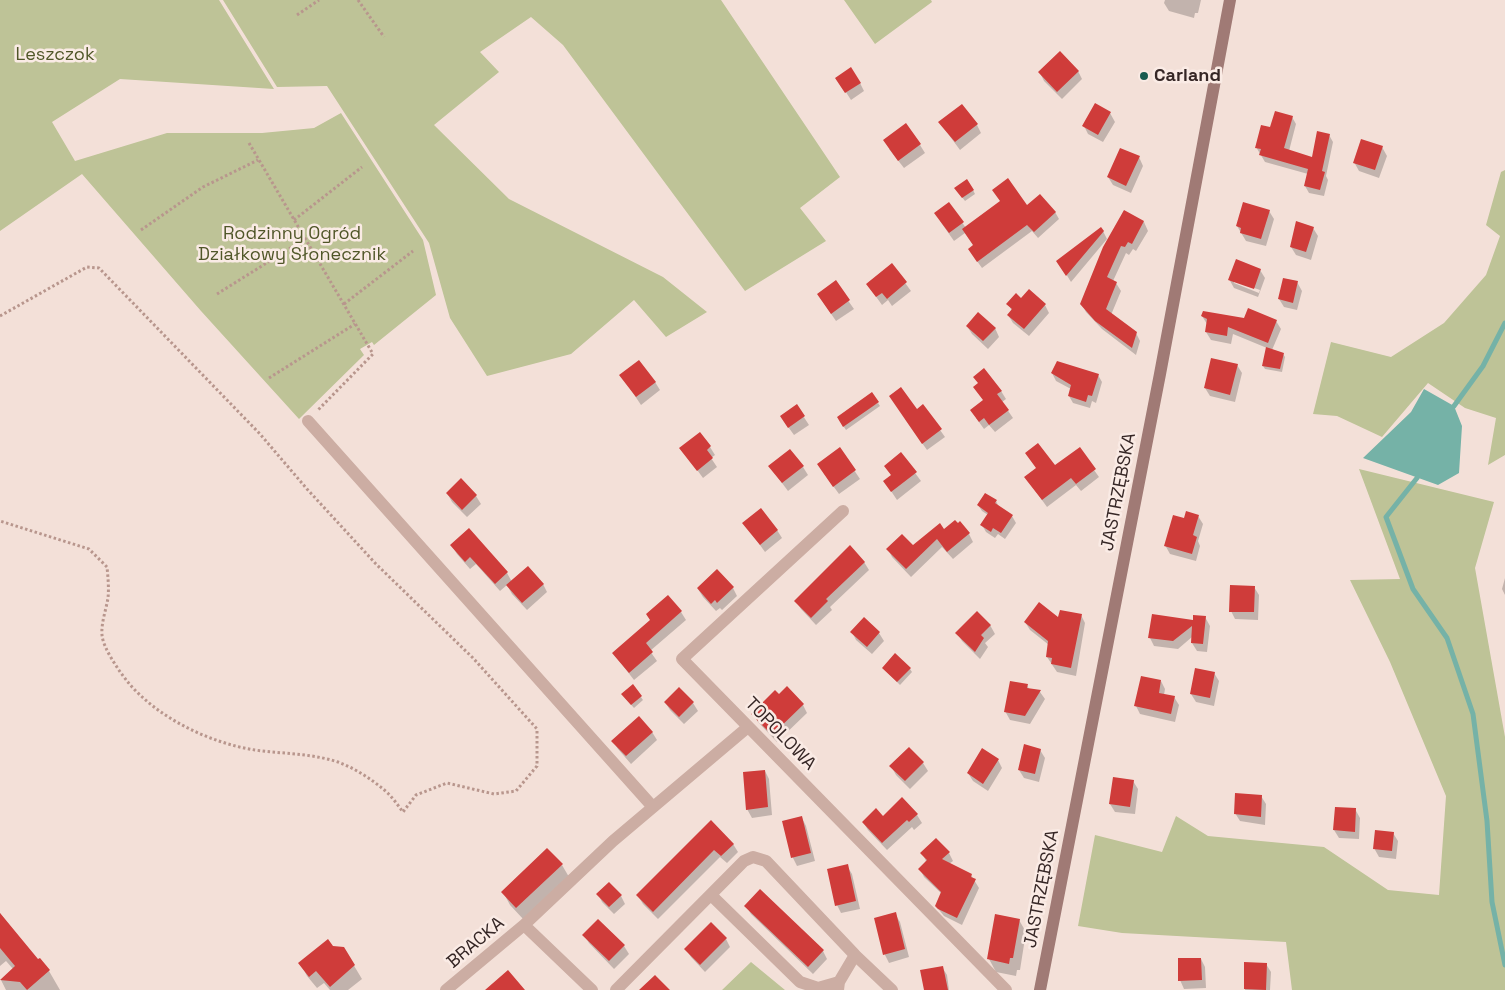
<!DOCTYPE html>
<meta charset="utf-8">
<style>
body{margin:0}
canvas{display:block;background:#f3e0d8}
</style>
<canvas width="1505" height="990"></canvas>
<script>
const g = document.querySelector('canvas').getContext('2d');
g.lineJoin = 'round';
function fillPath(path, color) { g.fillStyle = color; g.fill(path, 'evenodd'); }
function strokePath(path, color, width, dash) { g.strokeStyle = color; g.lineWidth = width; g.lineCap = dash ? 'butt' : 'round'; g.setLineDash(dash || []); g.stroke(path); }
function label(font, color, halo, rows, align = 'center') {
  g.font = font + ' "Space Grotesk",sans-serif'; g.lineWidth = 5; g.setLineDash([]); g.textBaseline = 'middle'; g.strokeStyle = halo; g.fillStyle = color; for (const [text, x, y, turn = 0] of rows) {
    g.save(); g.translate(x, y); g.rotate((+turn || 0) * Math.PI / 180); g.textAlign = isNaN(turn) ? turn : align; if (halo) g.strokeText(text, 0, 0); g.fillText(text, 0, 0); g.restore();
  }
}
fillPath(new Path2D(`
 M0,0H219L274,89L120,79L52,122L75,161L167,133H262L314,128L341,113L423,240L436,295L374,345L372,342L360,349L364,355L299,419L201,311L82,174L0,231Z
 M223,0H721L840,177L800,208L826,241L745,291L563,45L531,17L480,52L499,72L434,125L509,199L663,277L707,312L666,337L634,300L571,354L487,376L450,318L429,243L327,86L277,87Z
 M844,0H931L932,2L875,44Z
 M1505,170V455L1488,465L1496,418L1465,408L1428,383L1382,437L1337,416L1313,414L1331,342L1391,357L1444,323L1486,275L1500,236L1486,225L1501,172Z
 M1359,469L1494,502L1475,568L1505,737V990H1292L1286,942L1122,933L1078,926L1095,835L1162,852L1176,816L1208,836L1324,847L1388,890L1439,895L1446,796L1390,662L1350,580L1400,579Z
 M751,962L785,990H722Z`), '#bec397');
fillPath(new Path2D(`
 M1424,389L1454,406L1462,426L1459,473L1438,485L1363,458L1411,412Z`), '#75b2a7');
fillPath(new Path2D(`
 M1165,0H1201L1198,13H1195L1194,18L1169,11L1164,3Z
 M1078,71L1082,79L1062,99L1044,81L1040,73Z
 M860,83L864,91L851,100L842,86Z
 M1110,113L1115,122L1103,142L1088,134L1084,126Z
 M1292,117L1296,124L1289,151L1313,158L1329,135L1333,142L1326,176L1328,180L1324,196L1309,193L1305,186L1308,174L1265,162L1256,147L1271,129Z
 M940,123L977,125L981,133L960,150Z
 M920,145L925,153L904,168L889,149Z
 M1382,147L1387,156L1379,178L1359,171L1354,162Z
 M1139,157L1143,166L1131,193L1113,185L1108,177Z
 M973,190L975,194L965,201L958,192Z
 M1001,202L1055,212L1059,219L1038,238L1032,231L982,268L974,257V246L965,233L954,241L940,221L949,204L966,228Z
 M1269,211L1274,219L1266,246L1246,241L1237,226Z
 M1125,212L1144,222L1148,231L1136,251L1133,249L1129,255L1126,253L1113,281L1116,283L1121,291L1111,315L1136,333L1140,341L1136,355L1102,329L1086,312L1081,303Z
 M1313,228L1318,236L1311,260L1296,255L1291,247Z
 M1103,231L1107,239L1071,282L1058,261Z
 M892,265L911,291L892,306L888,300L882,305L867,284Z
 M1260,270L1265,278L1258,297L1234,288L1229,279ZM1234,281L1260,290L1259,293L1234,283Z
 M835,282L854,309L836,321L823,302Z
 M1297,282L1302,291L1297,310L1284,307L1279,299Z
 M1021,300L1045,305L1049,313L1029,336L1013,323L1008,315L1012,311L1008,304Z
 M1202,316L1276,321L1281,329L1272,350L1283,354L1285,357L1282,372L1265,369L1263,366L1267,348L1233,334L1231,344L1211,340L1206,332L1207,324Z
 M967,326L995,328L999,337L988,349L972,334Z
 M1237,365L1242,373L1235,402L1210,396L1205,388Z
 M1052,373L1098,375L1102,382L1096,403L1092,401L1090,408L1073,403L1069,396L1071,389L1056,381Z
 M621,375L655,382L660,390L641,405Z
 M975,387L1001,391L1006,399L1002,402L1013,418L995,432L989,425L984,429L976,418L984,401Z
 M878,403L880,406L846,430L840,421Z
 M796,405L809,425L794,435L786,424Z
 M923,406L945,437L927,450L905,419Z
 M710,447L715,455L711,458L717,467L703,478L681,448Z
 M840,449L860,479L839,494L823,472Z
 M1079,449L1099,477L1081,491L1076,485L1047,507L1026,478L1055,467Z
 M901,454L921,481L897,500L885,482L892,476L885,466Z
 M770,467H803L808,475L788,491Z
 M461,480L476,496L481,504L467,517L452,502L447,493Z
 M996,501L999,507L1012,516L1016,523L1005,539L998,534L995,538L986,532L982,525L988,515L982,511L978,505Z
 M1198,516L1203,524L1198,541L1200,546L1196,561L1170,554L1165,545L1185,519Z
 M744,523L777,530L782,538L765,552Z
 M944,530L969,534L973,542L953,559L942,547L911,577L892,557L888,549L913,547Z
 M452,546L507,573L512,582L543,584L547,592L527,610L512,594L507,585L500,591L476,564L470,569L457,554Z
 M864,562L869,570L830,607L832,610L816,625L801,609L796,601Z
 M1505,578V595L1502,589Z
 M1254,587L1259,595L1258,620L1235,619L1231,611Z
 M733,588L737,596L722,610L720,608L716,611L703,597L698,589Z
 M668,596L681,612L686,620L650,651L657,661L634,680L613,653L651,621Z
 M1081,615L1085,623L1076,676L1057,672L1047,657L1049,645L1030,630L1025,622L1059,620Z
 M1153,615L1194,622L1205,617L1210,626L1207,652L1197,651L1192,643V637L1178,649L1154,646L1150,638Z
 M864,619L879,633L884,641L872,654L856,640L852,632Z
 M990,625L995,634L985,643L988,647L980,659L962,641L957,633Z
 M883,668L910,669L912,672L900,685Z
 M1214,673L1219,681L1214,706L1196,702L1191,694Z
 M1161,681L1165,689L1164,695L1174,697L1179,705L1175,722L1140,714L1136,706Z
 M1027,685L1029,689L1040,692L1045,699L1030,724L1010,720L1005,711Z
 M633,686L643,700L634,708L625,698Z
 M679,689L693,703L698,711L684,724L670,710L665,702Z
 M779,695L803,705L807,713L777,742L758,722L753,714Z
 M652,732L657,740L631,764L618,749L613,741Z
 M1040,750L1045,758L1039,782L1024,778L1019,770Z
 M998,760L1002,768L988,791L973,781L968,773Z
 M923,763L928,771L910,789L896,775L891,766Z
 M765,771L769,779L772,815L752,818L747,809Z
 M1133,781L1138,789L1135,814L1115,812L1110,804Z
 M1261,796L1266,804L1265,825L1240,821L1235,813Z
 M1355,809L1360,818L1359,839L1339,838L1334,830Z
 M917,815L922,823L914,830L912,827L887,850L868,830L863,822L883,817Z
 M802,818L806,826L815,861L797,866L793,858L784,822Z
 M711,822L733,844L738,852L727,863L720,857L658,919L643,904L638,896Z
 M1393,833L1398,841L1396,859L1379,857L1374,848Z
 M922,853H949L953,861L949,864L971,875L979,888L962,925L944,916L936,906L942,894L924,877L920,869L926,861Z
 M562,865L569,877L524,920L510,905L503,892Z
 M847,866L852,874L860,909L841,913L837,905Z
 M598,894L621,896L625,904L614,914L602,902Z
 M746,906L823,951L827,959L813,974L751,914Z
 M0,913L38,961L49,971L60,990H6L1,980L13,969L6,961L0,966Z
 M895,914L900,922L909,957L889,963L885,955L876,919Z
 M1019,920L1026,932L1020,970H1017L1016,976L996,972L989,959Z
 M598,921L624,946L629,954L614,969L589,943L584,935Z
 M726,939L730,947L705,972L691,957L686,949Z
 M333,947L347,954L362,979L348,990H330L324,983L317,988L307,976L300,963Z
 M1201,959L1205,967L1206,988L1184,989L1180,980Z
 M1246,964H1266L1271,972L1270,990H1245Z
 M942,967L947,975L949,990H926Z`), '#0003');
strokePath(new Path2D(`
 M1454,406L1483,366L1505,323
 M1417,478L1386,517L1413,589L1447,638L1473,714L1487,821L1492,902L1505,965`), '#75b2a7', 5);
fillPath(new Path2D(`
 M1060,51L1079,71L1057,92L1038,72Z
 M851,67L861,83L845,93L835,78Z
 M1095,103L1111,112L1098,135L1082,126Z
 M962,104L978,124L955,142L938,122Z
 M1275,111L1293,116L1284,148L1312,157L1317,131L1330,134L1322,171L1325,172L1320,190L1304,186L1308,169L1259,155L1261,149L1255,148L1261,125L1270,127Z
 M906,123L921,144L898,161L883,140Z
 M1361,139L1383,146L1375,170L1353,163Z
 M1120,148L1140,156L1126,186L1107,177Z
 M1008,178L1027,205L1040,194L1056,212L1034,232L1027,225L977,262L968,249L973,245L962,229L1000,201L992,190Z
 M967,179L974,190L962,198L954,188Z
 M949,202L964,222L949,233L934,213Z
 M1243,202L1270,210L1261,239L1240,233L1241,228L1236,226Z
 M1124,210L1144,221L1132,244L1128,242L1125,247L1121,246L1107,277L1117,282L1106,309L1137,332L1132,348L1095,321L1080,304L1103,247Z
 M1296,221L1314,227L1306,252L1290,247Z
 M1101,227L1104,231L1066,276L1056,261Z
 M1236,259L1261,269L1254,289L1228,280Z
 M892,263L907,282L887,299L882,293L876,297L866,284Z
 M1283,278L1298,281L1293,303L1278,299Z
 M836,280L850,300L831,314L817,294Z
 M1029,289L1046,304L1024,329L1007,315L1012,309L1006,304L1016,293L1021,298Z
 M1248,308L1277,320L1268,343L1228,327L1227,336L1205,332L1207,319L1201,316L1203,311L1244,318Z
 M978,312L996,328L983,341L966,326Z
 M1266,347L1284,353L1280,369L1262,366Z
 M1211,358L1238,364L1230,395L1204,388Z
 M639,360L656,382L636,397L619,375Z
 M1057,361L1099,374L1092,396L1088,395L1086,402L1068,396L1071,385L1051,373Z
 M984,368L1002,391L997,394L1009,410L989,425L984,418L979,422L970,410L983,400L973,387L978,383L973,377Z
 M901,387L917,409L923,404L942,429L922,444L889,396Z
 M872,392L879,402L843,427L837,417Z
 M797,404L805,416L788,428L780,416Z
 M700,432L711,446L707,450L713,458L697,471L679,448Z
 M1038,443L1055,465L1080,447L1096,469L1076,484L1071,478L1042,500L1024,477L1036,468L1025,453Z
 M840,447L856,470L833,487L817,464Z
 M790,449L804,466L782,483L768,466Z
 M901,452L917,472L891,492L883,481L891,475L884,466Z
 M461,478L477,495L462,510L446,493Z
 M985,493L997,500L995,503L1013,515L1001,533L993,528L991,532L980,525L988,513L977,505Z
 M761,508L778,530L760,545L742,523Z
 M1186,511L1199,515L1193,535L1197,537L1192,554L1164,546L1173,515L1184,518Z
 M955,520L958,523L960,521L970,533L947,552L937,539L906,569L886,549L902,534L913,545L940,523L944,529Z
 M469,528L508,572L495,584L470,557L465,562L450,545Z
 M850,545L865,562L826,599L828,601L811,618L794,601Z
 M528,566L544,584L522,603L506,585Z
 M717,569L734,587L717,603L715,600L711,604L697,588Z
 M1230,585L1255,586L1254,612H1229Z
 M668,595L682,611L646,643L653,652L629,673L612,653L650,620L646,614Z
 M1039,602L1058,617L1060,610L1082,614L1071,668L1051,664L1052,658L1046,657L1048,641L1024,622Z
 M977,611L991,625L981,635L984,638L975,652L955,633Z
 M1152,614L1193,620V615L1206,616L1203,644L1191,643L1192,626L1173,641L1148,638Z
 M864,617L880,632L867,647L850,632Z
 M895,653L911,668L897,682L882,668Z
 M1195,668L1215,672L1210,698L1190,694Z
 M1141,676L1161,680L1159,693L1175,696L1171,714L1134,706Z
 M1010,681L1028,684L1027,688L1041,690L1025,716L1004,712Z
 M633,684L642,696L631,705L621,694Z
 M787,686L804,704L772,735L751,714L775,690L779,694Z
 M679,687L694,702L679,717L664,702Z
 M639,716L653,732L626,756L611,741Z
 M1024,744L1041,749L1035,774L1018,770Z
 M909,747L924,762L905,781L889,766Z
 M982,748L999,759L983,784L967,773Z
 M765,770L768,807L746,810L743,772Z
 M1113,777L1134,780L1130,807L1109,804Z
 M1235,793L1262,795L1261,817L1234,814Z
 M902,797L918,814L909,822L907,820L882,843L862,822L876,808L883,816Z
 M1335,807L1356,808L1355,832L1333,830Z
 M802,816L811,853L791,858L782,821Z
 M711,820L734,844L721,856L714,850L653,912L636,895Z
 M1375,830L1394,832L1392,851L1373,849Z
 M936,838L950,852L942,859L972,874L971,877L976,879L957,918L938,909L935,906L941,892L918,869L927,860L920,853Z
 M547,848L563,864L516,908L501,892Z
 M848,864L856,901L835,906L827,869Z
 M609,882L622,895L609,907L596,894Z
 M760,889L824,950L808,967L744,906Z
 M896,912L905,949L883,955L874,918Z
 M0,913L38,959L40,958L50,970L27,990L20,982L0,980L15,966L0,948Z
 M995,914L1020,919L1013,958H1010L1009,964L987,959Z
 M598,919L625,945L609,961L582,935Z
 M711,922L727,938L700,965L684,949Z
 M328,939L333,946L344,947L355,965L330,987L316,971L309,977L298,963Z
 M1178,958H1201L1202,980L1178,981Z
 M1244,962L1267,963L1266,990L1244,989Z
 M943,966L948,990H924L920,970Z
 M508,970L525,990H485Z
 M655,975L670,990H639Z`), '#cf3c3a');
strokePath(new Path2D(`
 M358,0L384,37
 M297,15L319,0
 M249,143L373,354L317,411
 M294,220L362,167
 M141,230L203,187L258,160
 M217,294L305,239
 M344,304L413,251
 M0,316L87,267L99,268L260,434L307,489L376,564L473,658L537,729V766L516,791L494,794L447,783L416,795L403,812C397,804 391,795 383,789C370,778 354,768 338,762C310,753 283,754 255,750C210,743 157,718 127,681C119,671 103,648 102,635C101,623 106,610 108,598C109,588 108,577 107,567L89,549L0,521
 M269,378L355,324`), '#b8968d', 3, [2.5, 2.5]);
strokePath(new Path2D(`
 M308,421L652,806
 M843,511L682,659L1006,990
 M711,895L800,982L818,988L839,982
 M524,925L613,841L748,727
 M446,990L524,925L592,990
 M616,990L744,861L753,857L766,861L855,955L892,990
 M838,990L839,982L855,955`), '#ccada3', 12);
strokePath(new Path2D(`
 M1040,990L1160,374L1230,0`), '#a07a75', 12);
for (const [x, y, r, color] of [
 [1144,76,5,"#185b50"]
]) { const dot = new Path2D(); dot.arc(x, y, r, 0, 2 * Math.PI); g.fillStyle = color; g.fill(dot); strokePath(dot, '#faebe5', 2); }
label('18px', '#505628', '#faebe5', [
 ["Leszczok",55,55],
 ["Rodzinny Ogród",292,234],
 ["Działkowy Słonecznik",292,255]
]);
label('bold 18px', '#362726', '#faebe5', [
 ["Carland",1154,76]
], 'left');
label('18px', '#362726', '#faebe5', [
 ["JASTRZĘBSKA",1119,492,-79],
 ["TOPOLOWA",780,734,46],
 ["JASTRZĘBSKA",1042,889,-79],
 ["BRACKA",476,943,-40]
]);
</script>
